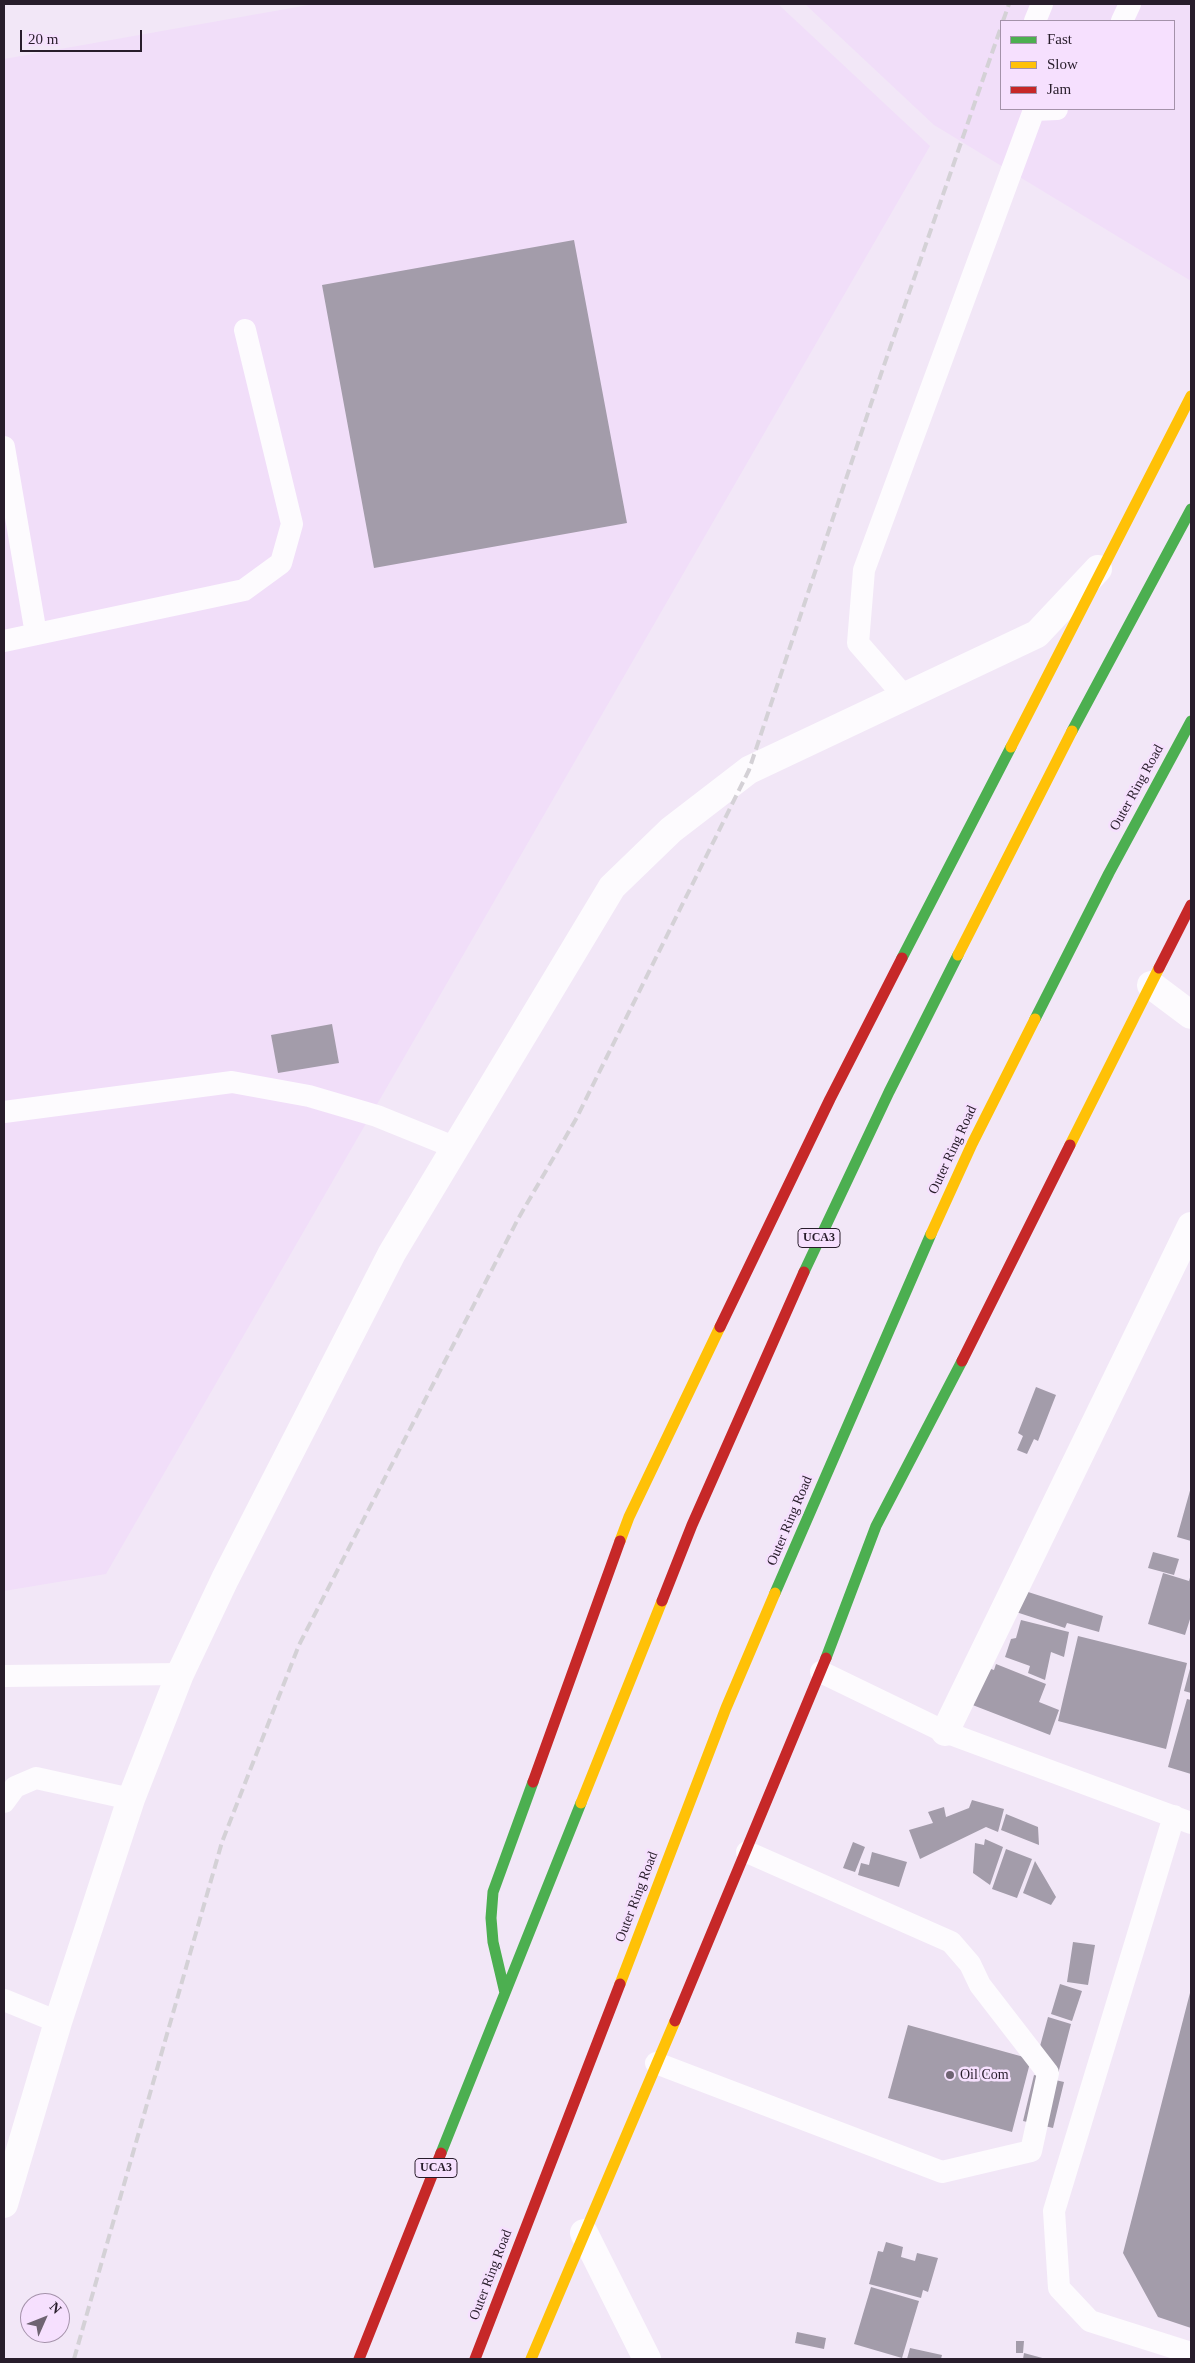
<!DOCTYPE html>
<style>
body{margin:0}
#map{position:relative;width:1195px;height:2363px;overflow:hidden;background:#f2e7f7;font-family:Georgia,serif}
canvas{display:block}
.frame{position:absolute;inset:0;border:5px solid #281d2b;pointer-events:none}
.legend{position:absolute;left:1000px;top:20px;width:175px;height:90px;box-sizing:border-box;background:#f6e0fe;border:1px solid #a492aa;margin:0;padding:6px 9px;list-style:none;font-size:15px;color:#281d2b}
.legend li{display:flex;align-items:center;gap:10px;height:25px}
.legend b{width:25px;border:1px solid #a492aa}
.north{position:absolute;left:20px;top:2293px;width:50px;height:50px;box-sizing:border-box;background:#f6e0fe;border:1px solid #a492aa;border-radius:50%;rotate:46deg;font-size:14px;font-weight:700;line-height:20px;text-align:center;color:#281d2b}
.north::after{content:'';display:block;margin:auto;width:18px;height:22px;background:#6f6472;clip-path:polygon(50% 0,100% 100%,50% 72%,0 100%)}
.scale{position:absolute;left:20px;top:30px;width:122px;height:22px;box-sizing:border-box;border:2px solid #281d2b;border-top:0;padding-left:6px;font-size:15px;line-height:18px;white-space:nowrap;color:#281d2b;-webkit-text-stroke:4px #f6e0fe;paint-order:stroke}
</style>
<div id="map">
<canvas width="1195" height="2363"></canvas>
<div class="frame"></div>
<ul class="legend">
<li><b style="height:6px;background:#4caf50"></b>Fast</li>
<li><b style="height:6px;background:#ffc107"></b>Slow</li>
<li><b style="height:6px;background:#c62828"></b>Jam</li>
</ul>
<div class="north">N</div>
<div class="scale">20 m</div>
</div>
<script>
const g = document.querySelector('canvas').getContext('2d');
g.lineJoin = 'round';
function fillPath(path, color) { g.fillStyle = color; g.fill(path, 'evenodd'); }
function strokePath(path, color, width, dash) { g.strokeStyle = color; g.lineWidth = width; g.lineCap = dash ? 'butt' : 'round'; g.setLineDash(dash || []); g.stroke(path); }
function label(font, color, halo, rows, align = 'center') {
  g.font = font + ' Georgia,serif'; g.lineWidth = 5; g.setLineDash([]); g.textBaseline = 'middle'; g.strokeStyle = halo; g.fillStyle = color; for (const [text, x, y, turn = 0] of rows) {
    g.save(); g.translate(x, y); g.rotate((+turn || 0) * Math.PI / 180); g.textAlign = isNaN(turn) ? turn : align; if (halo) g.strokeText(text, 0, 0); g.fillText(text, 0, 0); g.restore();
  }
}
fillPath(new Path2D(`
 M314,4H778L930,146L106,1574L4,1591V59Z
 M805,4H1191V281L934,125ZM1001,21H1174V109H1001Z`), '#f1def9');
fillPath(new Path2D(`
 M574,240L627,523L374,568L322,285Z
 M332,1024L339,1063L278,1073L271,1035Z
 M1036,1387L1056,1395L1038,1441L1034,1439L1027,1454L1017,1450L1023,1436L1018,1433Z
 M1191,1487V1541L1177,1537Z
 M1153,1552L1179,1559L1174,1575L1148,1568Z
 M1163,1573L1189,1581L1191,1574V1616L1185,1635L1148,1624Z
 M1025,1591L1103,1616L1099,1632L1067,1623L1065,1628L1016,1612Z
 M1021,1620L1069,1632L1064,1657L1051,1652L1045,1680L1028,1673L1030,1666L1005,1657L1011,1639L1016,1638Z
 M1078,1636L1187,1663L1166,1749L1058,1721Z
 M996,1664L1046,1684L1039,1702L1059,1710L1050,1735L970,1704L985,1667L994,1670Z
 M1191,1665V1693L1184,1691Z
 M1187,1699L1191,1700V1774L1168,1767Z
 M972,1800L1004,1809L998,1832L986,1827L920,1859L909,1830L933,1823L928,1812L944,1807L946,1817L969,1808Z
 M1006,1814L1038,1827L1039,1845L1001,1830Z
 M985,1839L1003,1847L990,1885L973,1873L975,1843L984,1845Z
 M853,1842L865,1847L855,1872L843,1868Z
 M1006,1849L1032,1859L1017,1898L992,1889Z
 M872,1852L907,1862L899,1887L858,1875L861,1863L869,1865Z
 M1035,1861L1056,1897L1051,1905L1023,1893Z
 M1073,1942L1095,1945L1088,1985L1067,1982Z
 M1060,1984L1082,1991L1072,2021L1051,2014Z
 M1191,1989V2328L1158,2317L1123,2253Z
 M1048,2017L1071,2024L1058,2074L1034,2068Z
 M908,2025L1031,2059L1012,2132L888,2098Z
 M1034,2075L1064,2082L1053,2128L1023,2121Z
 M886,2242L903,2247L901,2257L915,2261L917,2253L938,2258L928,2292L923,2290L921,2298L869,2284L878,2251L883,2252Z
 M871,2287L919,2301L902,2358L854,2344Z
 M797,2332L826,2338L824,2349L795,2343Z
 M1016,2341H1024L1023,2353H1016Z
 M910,2348L942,2355L941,2359H907Z
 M1024,2353L1046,2359H1023Z`), '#a39caa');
strokePath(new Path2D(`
 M1035,21L1042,4
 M1122,21L1130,4
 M1034,110L1057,109
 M4,447L36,634
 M4,641L244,590L281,563L292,524L245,330
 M904,696L858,643L864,570L1034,110
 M4,1112L232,1082L309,1096L377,1116L456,1148
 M821,1672L945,1732L1191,1823
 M4,1676L180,1674
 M4,1802L15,1787L36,1778L131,1799
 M1174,1816L1054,2211L1059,2288L1090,2321L1191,2353
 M4,2000L58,2022
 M656,2063L942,2172L1031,2151L1048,2073L980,1985L970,1964L951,1942L747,1852`), '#fdfbfe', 22);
strokePath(new Path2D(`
 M1151,985L1191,1015
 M945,1732L1191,1226
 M4,2204L58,2022L131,1799L180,1674L225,1579L392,1253L612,887L671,830L749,770L1037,634L1098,569
 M584,2233L647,2359`), '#fdfbfe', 28);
strokePath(new Path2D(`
 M1072,731L1191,509
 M902,958L1011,747
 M1035,1019L1109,873L1191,721
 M804,1272L889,1092L958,955
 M775,1593L931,1234
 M826,1658L876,1526L962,1361
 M505,1993L493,1942L491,1918L493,1892L533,1782
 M441,2153L581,1803`), '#4caf50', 11);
strokePath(new Path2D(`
 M1011,747L1191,396
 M958,955L1072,731
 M1070,1145L1159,968
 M931,1234L972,1144L1035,1019
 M620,1541L629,1517L720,1327
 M581,1803L662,1601
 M620,1984L726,1708L775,1593
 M531,2359L675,2021`), '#ffc107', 11);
strokePath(new Path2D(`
 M1159,968L1191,905
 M720,1327L830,1099L902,958
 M962,1361L1070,1145
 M662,1601L692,1525L804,1272
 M533,1782L620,1541
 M675,2021L826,1658
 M359,2359L441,2153
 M475,2359L620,1984`), '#c62828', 11);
strokePath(new Path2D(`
 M1003,21L1009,4
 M74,2359L222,1842L299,1645L518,1219L576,1119L749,770L881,374L1001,27`), '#d4d1d6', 4, [10, 5]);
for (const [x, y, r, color] of [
 [950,2075,5,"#6f6472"]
]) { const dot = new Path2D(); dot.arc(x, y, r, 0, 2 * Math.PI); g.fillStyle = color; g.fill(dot); strokePath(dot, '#f6e0fe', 2); }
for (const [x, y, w] of [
 [819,1238,42],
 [436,2168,42]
]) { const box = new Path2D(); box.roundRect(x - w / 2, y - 9.5, w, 19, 4); g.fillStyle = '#f6e0fe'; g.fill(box); strokePath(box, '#281d2b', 1); }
label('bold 12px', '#281d2b', null, [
 ["UCA3",819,1238],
 ["UCA3",436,2168]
]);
label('14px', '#281d2b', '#f6e0fe', [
 ["Outer Ring Road",1137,788,-61],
 ["Outer Ring Road",953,1150,-65],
 ["Outer Ring Road",790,1521,-67],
 ["Outer Ring Road",637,1897,-69],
 ["Outer Ring Road",491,2275,-69]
]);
label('14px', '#281d2b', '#f6e0fe', [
 ["Oil Com",960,2075]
], 'left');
</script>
